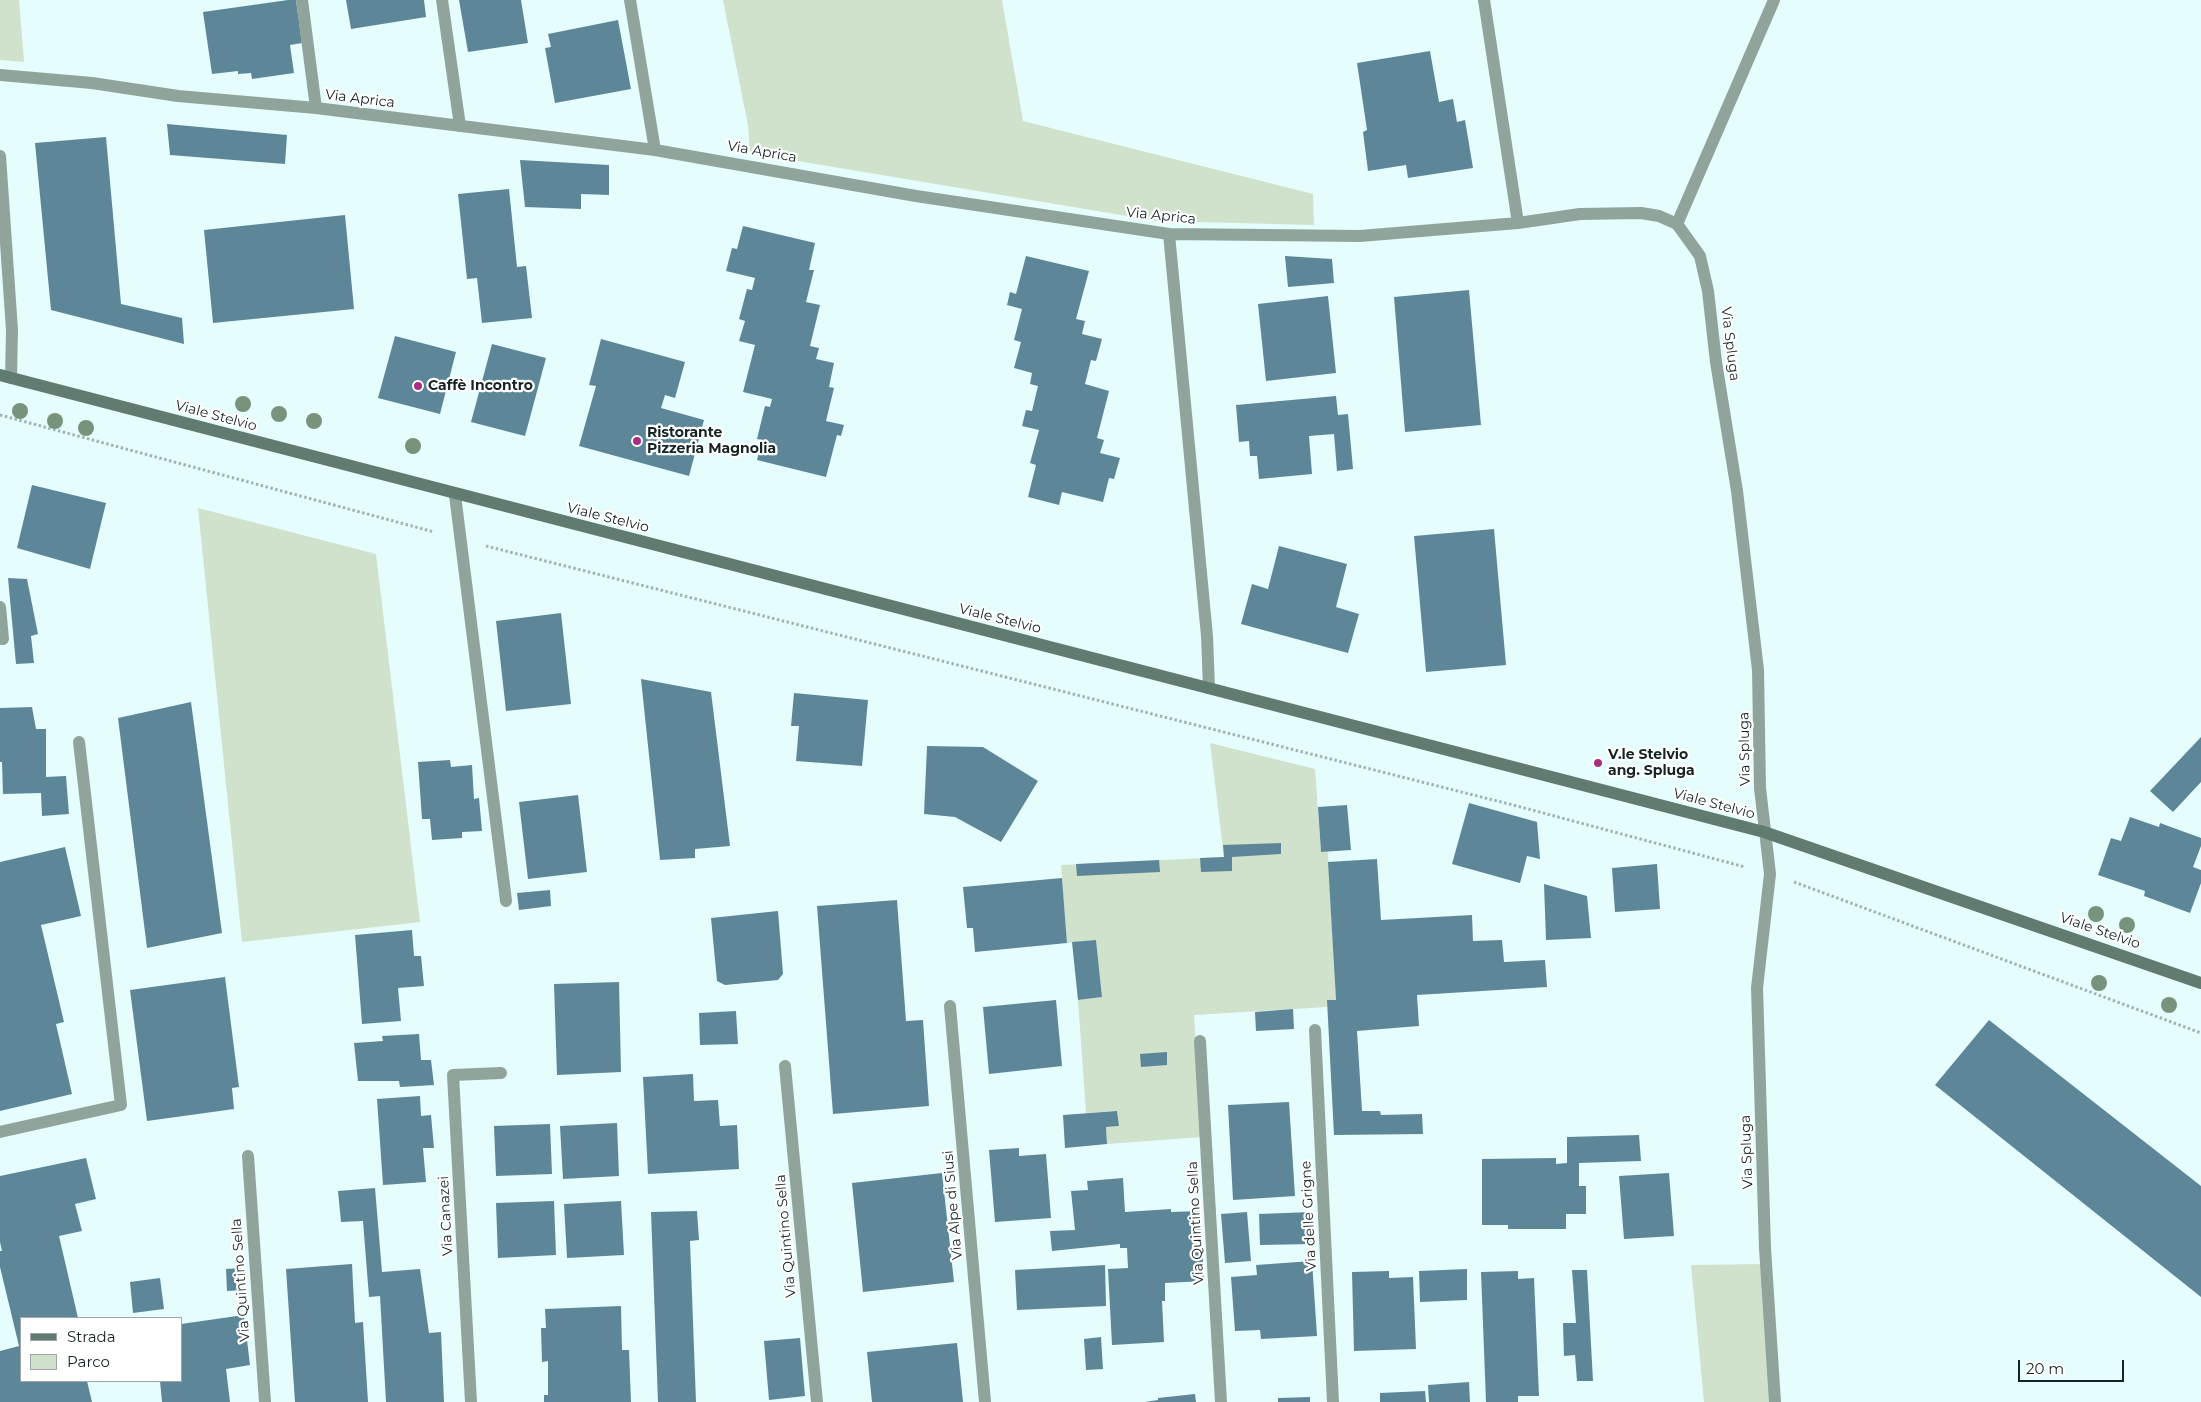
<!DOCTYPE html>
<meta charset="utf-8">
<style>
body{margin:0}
#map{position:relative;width:2201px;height:1402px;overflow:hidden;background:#e5fdfd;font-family:Montserrat,sans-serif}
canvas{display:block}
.legend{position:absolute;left:20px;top:1317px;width:162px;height:65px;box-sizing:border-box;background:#fff;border:1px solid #a1a7a7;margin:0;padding:6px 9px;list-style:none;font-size:15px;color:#142323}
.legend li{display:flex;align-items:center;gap:10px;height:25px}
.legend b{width:25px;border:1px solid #a1a7a7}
.scale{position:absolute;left:2018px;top:1360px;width:106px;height:22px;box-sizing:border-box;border:2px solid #142323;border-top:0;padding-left:6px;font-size:15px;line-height:18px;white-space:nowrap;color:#142323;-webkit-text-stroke:4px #fff;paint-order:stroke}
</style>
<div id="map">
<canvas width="2201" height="1402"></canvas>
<ul class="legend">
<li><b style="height:6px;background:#607c71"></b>Strada</li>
<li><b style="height:14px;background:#d0e2cc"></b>Parco</li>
</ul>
<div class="scale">20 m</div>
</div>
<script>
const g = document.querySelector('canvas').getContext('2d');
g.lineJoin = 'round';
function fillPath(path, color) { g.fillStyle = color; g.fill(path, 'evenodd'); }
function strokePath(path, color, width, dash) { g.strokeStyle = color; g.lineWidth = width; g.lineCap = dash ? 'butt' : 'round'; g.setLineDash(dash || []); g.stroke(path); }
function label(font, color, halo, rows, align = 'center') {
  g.font = font + ' Montserrat,sans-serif'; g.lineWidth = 4.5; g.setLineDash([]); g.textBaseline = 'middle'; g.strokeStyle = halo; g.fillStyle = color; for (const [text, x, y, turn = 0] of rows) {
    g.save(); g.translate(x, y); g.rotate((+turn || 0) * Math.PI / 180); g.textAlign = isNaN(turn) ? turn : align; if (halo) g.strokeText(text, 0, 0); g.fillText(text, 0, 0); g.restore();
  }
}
fillPath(new Path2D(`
 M0,0H19L24,62L0,60Z
 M723,0H1002L1023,121L1313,194L1314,225L1157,221L750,153L748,125Z
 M198,508L376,554L420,922L242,942Z
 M1210,743L1315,769L1321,852H1328L1336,1000H1327V1007L1194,1015L1202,1137L1107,1144L1106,1127L1119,1126L1117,1111L1086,1113L1078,1000L1102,997L1096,940L1067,943L1061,865L1224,857Z
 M1769,1264L1773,1402H1704L1691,1265Z`), '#d0e2cc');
fillPath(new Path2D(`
 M288,0H296L302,43L290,45L294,73L252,79L251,73L238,74V71L212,74L203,12Z
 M346,0H424L426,17L351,29Z
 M459,0H521L528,43L468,52Z
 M618,20L631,89L555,103L545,48L551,47L548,34Z
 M1430,51L1439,102L1453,99L1457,122L1465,120L1473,168L1408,178L1406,165L1368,171L1363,132L1367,130L1357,63Z
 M167,124L287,135L285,164L170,155Z
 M106,137L121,304L182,318L184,344L51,310L35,143Z
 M520,160L609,165V195L581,194V209L525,207Z
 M509,189L517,267L526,266L532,318L482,323L477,278L467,279L458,194Z
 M345,215L354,309L213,323L204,230Z
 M743,226L815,243L809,270H814L806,302L820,305L810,346L819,348L816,359L834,363L829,387L834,388L826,421L844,425L841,436L837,435L826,477L757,460L762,440L757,439L765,406L770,407L772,399L743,392L755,345L739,341L745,321L739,319L747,289L752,290L755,278L726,271L732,248L737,249Z
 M1026,256L1089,271L1076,319L1085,321L1082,334L1102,339L1096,361L1091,360L1085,384L1109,391L1097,438L1104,440L1100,453L1120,458L1114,479L1109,478L1103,502L1062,492L1059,505L1028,497L1036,465L1030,463L1039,430L1022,426L1026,410L1032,411L1038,386L1030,384L1032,373L1014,368L1021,342L1014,340L1022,309L1007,305L1010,292L1016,294Z
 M1285,256L1332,259L1334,283L1288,287Z
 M1469,290L1481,425L1405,432L1394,297Z
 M1328,296L1336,373L1266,381L1258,304Z
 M395,336L456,352L440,414L378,398Z
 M601,339L685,362L675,398L665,395L661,408L704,420L689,476L579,446L596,386L589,385Z
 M492,344L546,358L525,436L471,422Z
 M1336,396L1338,415L1348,414L1353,469L1337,471L1334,434L1309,436L1312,474L1259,479L1257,456H1250L1249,441L1239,442L1236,405Z
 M32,485L106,503L90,569L17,548Z
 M1494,529L1506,665L1426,672L1414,536Z
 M1279,546L1347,564L1336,607L1359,614L1348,653L1241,624L1252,584L1268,589Z
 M8,578L27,579L38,634L31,636L34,663L16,664Z
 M561,613L571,704L506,711L496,621Z
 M641,679L711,692L730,846L695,849V858L660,860Z
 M794,693L868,700L862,766L796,761L799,726H791Z
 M191,702L222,933L147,948L118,718Z
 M32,707L36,729H46V777L66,776L69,814L42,816L41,793L3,794L2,762H0V708Z
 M2201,737V782L2173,812L2150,791Z
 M927,746L983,747L1038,781L1001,842L955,817L924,814Z
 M450,760L451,767L472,765L474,799L479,798L482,831L462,832V838L432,840L430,819H422L418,762Z
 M578,795L587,872L528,879L519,802Z
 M1469,803L1537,822L1540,859L1527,856L1520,883L1452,864Z
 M1347,805L1351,850L1321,852L1318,807Z
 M2130,817L2159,827L2160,823L2201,838V846L2193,867L2201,870V883L2190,913L2144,896L2145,891L2098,875L2111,838L2121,841Z
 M1281,843V854L1232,857V871L1201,872L1200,858L1224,857L1223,845Z
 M65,847L81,916L41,925L64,1022L56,1024L72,1094L0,1111V862Z
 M1377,859L1381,920L1472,915L1473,941L1502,940L1504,962L1545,960L1547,987L1417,995L1419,1026L1357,1031L1362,1111H1380L1381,1115L1422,1114L1423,1134L1334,1135L1327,1000H1336L1328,862Z
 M1159,860L1160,872L1077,876L1076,864Z
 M1657,864L1660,909L1615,912L1612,868Z
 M1062,878L1067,943L975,952L973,928H967L963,887Z
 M1544,884L1587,896L1591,938L1546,940Z
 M550,890L551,906L519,910L517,893Z
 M897,900L906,1021L923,1020L929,1106L833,1114L817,906Z
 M778,911L783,974L778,980L725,985L717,981L711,918Z
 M412,930L414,956H421L424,986L398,988L401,1021L362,1024L355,935Z
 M1096,940L1102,997L1078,1000L1072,942Z
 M225,977L239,1087L232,1088L234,1109L147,1121L130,990Z
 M619,982L621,1072L557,1075L554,984Z
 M1056,1000L1062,1066L989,1074L983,1007Z
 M1293,1009L1294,1029L1256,1031L1255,1012Z
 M736,1011L738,1044L700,1045L699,1013Z
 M1989,1020L2201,1186V1297L1935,1085Z
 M419,1034L421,1060H431L434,1085L400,1087L399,1081H358L354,1043L383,1041L382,1036Z
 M1167,1052V1065L1141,1067L1140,1054Z
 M693,1074L694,1101L718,1100L720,1126L737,1125L739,1169L648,1174L643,1077Z
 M420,1096L421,1116L431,1115L434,1148H423L426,1182L383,1185L377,1099Z
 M1289,1102L1295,1196L1233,1200L1228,1105Z
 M1117,1111L1119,1126L1106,1127L1107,1144L1065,1148L1063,1115Z
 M617,1123L619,1176L563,1179L560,1126Z
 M550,1124L552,1174L496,1176L494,1126Z
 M1639,1135L1641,1161L1579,1163V1186H1586V1214H1566V1229H1508V1225H1482V1159L1556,1158V1164L1567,1163V1137Z
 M1019,1148V1156L1046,1154L1051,1218L995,1222L989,1150Z
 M86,1158L96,1199L75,1204L82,1231L59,1236L78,1318H21V1381H87L92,1402H0V1351L19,1346L0,1267V1251H2L0,1242V1176Z
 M942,1173L954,1282L863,1292L852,1183Z
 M1669,1173L1674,1236L1624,1239L1619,1176Z
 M1123,1178L1125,1212L1171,1209V1212L1200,1211L1204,1281L1165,1283V1301H1162L1164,1342L1112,1345L1108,1269L1128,1268L1127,1248H1120V1244L1052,1251L1050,1231L1075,1230L1071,1191L1088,1190L1087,1181Z
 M375,1188L382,1272L420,1269L429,1333L441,1332L444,1402H386L380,1296L369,1297L363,1221L341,1222L338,1191Z
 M554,1201L556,1255L498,1258L496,1203Z
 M621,1201L624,1255L567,1258L564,1204Z
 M697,1211L699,1240L690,1241L696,1402H658L651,1212Z
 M1247,1212L1251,1261L1225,1263L1221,1214Z
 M1311,1212L1312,1244L1260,1245L1259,1214Z
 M1312,1261L1317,1336L1261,1339L1260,1330L1235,1331L1231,1277L1257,1275L1256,1265Z
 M352,1264L355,1323L363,1322L368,1402H295L286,1269Z
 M1105,1265L1106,1306L1017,1310L1015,1270Z
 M242,1268L243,1290L227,1291L226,1269Z
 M1467,1269V1300L1420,1302L1419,1271Z
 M1572,1270H1587L1593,1381H1577L1575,1355L1564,1356L1563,1323H1576Z
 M1389,1271V1278L1413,1277L1416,1349L1354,1351L1352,1272Z
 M1518,1271V1279L1534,1278L1539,1396H1518V1402H1486L1481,1272Z
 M160,1278L164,1309L133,1313L130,1282Z
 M621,1306L622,1350H629L631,1402H544V1395H548V1361L542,1362L541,1328H546L545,1309Z
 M244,1315L250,1365L226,1369L230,1402H162L160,1381H181V1324Z
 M1101,1337L1103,1369L1086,1370L1084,1339Z
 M800,1338L805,1396L769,1400L764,1341Z
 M957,1343L963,1402H872L867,1352Z
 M1469,1382L1470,1402H1429L1428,1385Z
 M1425,1391L1426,1402H1380V1393Z
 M1195,1394L1196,1402H1145L1158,1400V1398Z
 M1310,1397V1402H1278V1398Z`), '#5d8799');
strokePath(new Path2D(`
 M0,415L434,532
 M486,546L1517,806L1745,867
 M1794,882L2201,1033`), '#9fb4b4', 3, [2.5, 2.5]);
strokePath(new Path2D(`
 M442,0L460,126
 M1677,224L1774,0
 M455,495L506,901
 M0,607L3,639H0
 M1200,1041L1221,1402
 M785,1066L817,1402
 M0,1132L121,1105L79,742
 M248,1156L265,1402`), '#91a49c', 12);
strokePath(new Path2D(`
 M302,0L316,108
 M630,0L655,150
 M1484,0L1518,223
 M0,75L92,83L178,96L316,108L655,150L916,196L1169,234L1360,236L1518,223L1580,214L1641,213L1659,216L1677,224L1700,256L1708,291L1716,362L1737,491L1758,670L1760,788L1770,874L1757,988L1765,1248L1775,1402
 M0,156L12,330L11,378
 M1169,234L1207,636L1209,688
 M950,1006L985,1402
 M1315,1030L1333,1402
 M471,1402L453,1075L501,1073`), '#91a49c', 12);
strokePath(new Path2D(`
 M0,375L1764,832L2201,983`), '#607c71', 12);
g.fillStyle = '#76947b';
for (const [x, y] of [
 [243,404],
 [20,411],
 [279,414],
 [55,421],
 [314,421],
 [86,428],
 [413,446],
 [2096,914],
 [2127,925],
 [2099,983],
 [2169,1005]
]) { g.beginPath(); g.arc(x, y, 8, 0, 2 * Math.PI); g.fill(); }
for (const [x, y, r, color] of [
 [418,386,5,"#aa2e80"],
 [637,441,5,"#aa2e80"],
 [1598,763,5,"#aa2e80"]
]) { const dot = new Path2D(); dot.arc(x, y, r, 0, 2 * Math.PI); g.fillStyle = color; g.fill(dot); strokePath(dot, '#fff', 2); }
label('14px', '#142323', '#fff', [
 ["Via Aprica",360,99,7],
 ["Via Aprica",762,152,10],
 ["Via Aprica",1161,216,6],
 ["Via Spluga",1730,344,83],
 ["Viale Stelvio",216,416,15],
 ["Viale Stelvio",608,518,14],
 ["Viale Stelvio",1000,619,14],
 ["Via Spluga",1745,749,-91],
 ["Viale Stelvio",1714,804,15],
 ["Viale Stelvio",2100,931,19],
 ["Via Spluga",1747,1152,-92],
 ["Via Alpe di Siusi",953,1205,-95],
 ["Via Canazei",446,1216,-93],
 ["Via delle Grigne",1309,1216,-93],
 ["Via Quintino Sella",1196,1223,-93],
 ["Via Quintino Sella",786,1236,-95],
 ["Via Quintino Sella",241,1280,-94]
]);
label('bold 14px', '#142323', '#fff', [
 ["Caffè Incontro",428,386],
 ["Ristorante",647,433],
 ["Pizzeria Magnolia",647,449],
 ["V.le Stelvio",1608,755],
 ["ang. Spluga",1608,771]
], 'left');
</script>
